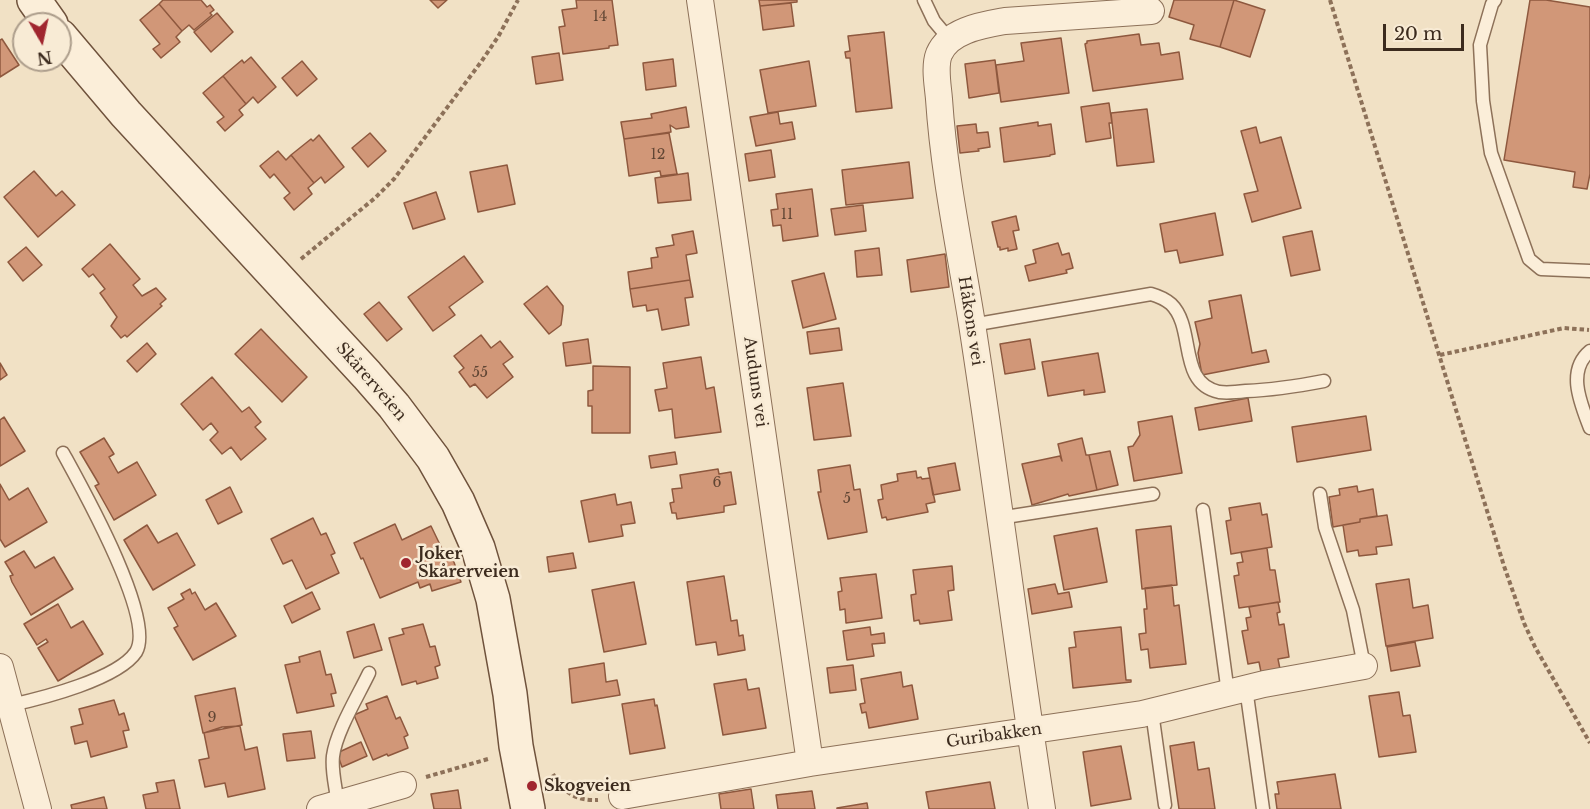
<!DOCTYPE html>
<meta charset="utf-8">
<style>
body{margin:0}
#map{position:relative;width:1590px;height:809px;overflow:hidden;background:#f1e1c5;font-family:"Libre Baskerville",serif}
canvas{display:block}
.north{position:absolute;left:12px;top:12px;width:60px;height:60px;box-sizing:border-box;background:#f8ebd5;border:2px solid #ad9e8c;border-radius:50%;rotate:171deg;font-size:16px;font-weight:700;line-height:24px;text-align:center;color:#3c2b1e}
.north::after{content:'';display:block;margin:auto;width:21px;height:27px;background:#a0262f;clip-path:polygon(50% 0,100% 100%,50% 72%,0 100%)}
.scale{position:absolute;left:1383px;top:24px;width:81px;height:27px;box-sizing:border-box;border:3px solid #3c2b1e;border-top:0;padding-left:8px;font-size:18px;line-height:21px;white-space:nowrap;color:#3c2b1e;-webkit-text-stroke:4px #f8ebd5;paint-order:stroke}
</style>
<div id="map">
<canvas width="1590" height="809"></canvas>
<div class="north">N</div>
<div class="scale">20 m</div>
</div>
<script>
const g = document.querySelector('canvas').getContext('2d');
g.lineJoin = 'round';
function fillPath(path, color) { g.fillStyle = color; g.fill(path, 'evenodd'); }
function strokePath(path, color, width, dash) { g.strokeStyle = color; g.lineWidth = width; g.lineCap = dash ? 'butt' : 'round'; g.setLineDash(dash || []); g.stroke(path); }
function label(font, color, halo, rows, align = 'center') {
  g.font = font + ' "Libre Baskerville",serif'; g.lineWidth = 5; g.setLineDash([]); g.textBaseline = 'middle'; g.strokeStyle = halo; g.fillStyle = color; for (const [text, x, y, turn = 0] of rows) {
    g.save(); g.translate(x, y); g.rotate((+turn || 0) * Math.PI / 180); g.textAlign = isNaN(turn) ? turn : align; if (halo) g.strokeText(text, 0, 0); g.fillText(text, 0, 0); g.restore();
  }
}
const building = new Path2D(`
 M163,0H201L207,7L210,5L214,10L210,13L212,15L194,30L189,25L182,31L159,4Z
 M430,0H447L438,8Z
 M576,0H612L618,45L609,46V48L563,54L559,27L565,26L562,10L577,8Z
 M759,0H797V2L760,6Z
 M1174,0H1234L1220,47L1190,39L1194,25L1169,17Z
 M1234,0L1265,10L1250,57L1220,47Z
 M1530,0H1546L1590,7V174L1587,189L1573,187L1575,172L1504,160Z
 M791,3L794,26L763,30L760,6Z
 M159,4L182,31L176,37L180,42L161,58L153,49L160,44L140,20Z
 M217,13L233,32L211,52L194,32Z
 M884,32L892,108L856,112L850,58H846L845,52L850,51L848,36Z
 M1139,34L1141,45L1159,43L1161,55L1179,52L1183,79L1093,91L1085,44L1087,43V41Z
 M1061,38L1069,93L1001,102L996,65L1024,61L1021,43Z
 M2,39L19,65L0,77V40Z
 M559,53L563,80L536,84L532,57Z
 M251,57L276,87L258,103L253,97L246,104L223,76L242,60L244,63Z
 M673,59L676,86L646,90L643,63Z
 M995,60L999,93L969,98L965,64Z
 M302,61L317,79L297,96L282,78Z
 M809,61L816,106L768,113L760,70Z
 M223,76L246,104L239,110L243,115L225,131L217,122L224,117L203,93Z
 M1109,103L1112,123H1109L1111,138L1086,142L1081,107Z
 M686,107L689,127L676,129L670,125L671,132L624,139L621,122L652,118L651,114Z
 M1147,109L1154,162L1117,166L1111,113Z
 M778,112L780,124L792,122L795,139L756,146L750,117Z
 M1038,122V126L1051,124L1055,154L1050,155V156L1004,162L1000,128Z
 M976,124L977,133L988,132L990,147L978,149L979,151L960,153L957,126Z
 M1256,127L1260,143L1281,137L1301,208L1252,222L1244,194L1258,191L1241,131Z
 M370,133L386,151L368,167L352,148Z
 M669,133L677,174L661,176L660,171L629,176L624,139Z
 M319,135L344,167L325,183L321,177L314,183L291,155L311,139L313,141Z
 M771,150L775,177L749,181L745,154Z
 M278,151L286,160L291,155L314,183L308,188L312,194L294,210L284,198L290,193L274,174L270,178L260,166Z
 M909,162L913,198L846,205L842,170Z
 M507,165L515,204L478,212L470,172Z
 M34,171L56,196L62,191L75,205L38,237L4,197Z
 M688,173L691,200L658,203L655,178Z
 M812,189L818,236L783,241L781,225L773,226L771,210L778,209L776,194Z
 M436,192L445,219L413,229L404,203Z
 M863,205L866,231L835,235L831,209Z
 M1215,213L1223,255L1180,263L1177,250L1165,252L1160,224Z
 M1016,216L1019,230L1013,231L1017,249L1008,251V248L1000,250V247H998L992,222Z
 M693,231L697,253L686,255L690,280L630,289L628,272L652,268L651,258L658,257L656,248L674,245L672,235Z
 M1312,231L1320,270L1291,276L1283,237Z
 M1058,243L1062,255L1069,253L1073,268L1066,270L1067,273L1029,281L1025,266L1036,263L1033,250Z
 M110,244L140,279L133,285L142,296L156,288L166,299L160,304L162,306L127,337L125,335L121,338L111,326L117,317L100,293L105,289L93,274L89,277L82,269Z
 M26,247L42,265L23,281L8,262Z
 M879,248L882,275L857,277L855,251Z
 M945,254L949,287L911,292L907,260Z
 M464,256L483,282L449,307L455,315L433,331L408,297Z
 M824,273L836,319L803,328L792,281Z
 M690,280L693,297L685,298L689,325L662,330L658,309L647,311L646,305L633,307L630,289Z
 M547,286L563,306V310L561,325L549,334L524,304Z
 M1241,295L1252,353L1266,350L1269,362L1202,375L1198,353L1200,344L1195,322L1212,318L1209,301Z
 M379,302L402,329L387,341L364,314Z
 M839,328L842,350L810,354L807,332Z
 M261,329L307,377L282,402L235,354Z
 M481,335L491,348L500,341L513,357L503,364L513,377L487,398L475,384L470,387L459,372L464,368L454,356Z
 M588,339L591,363L566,366L563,343Z
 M1030,339L1035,369L1005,374L1000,344Z
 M147,343L156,354L137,372L127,361Z
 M1098,353L1105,392L1084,395V390L1048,396L1042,362Z
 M701,357L706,389L714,387L721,432L675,438L672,409L659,411L655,390L667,388L663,363Z
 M0,363L7,375L0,380Z
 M593,366L630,367V433H592V406H588V391L593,390Z
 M212,377L242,412L249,407L261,422L255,427L266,439L241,460L231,447L222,454L210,440L218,432L211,423L203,430L181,404Z
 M843,383L851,436L814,440L807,388Z
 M1248,398L1252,421L1199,430L1195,408Z
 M1172,416L1182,473L1134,481L1128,447L1133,446L1140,435L1138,422Z
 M1366,416L1371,450L1297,462L1292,427Z
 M4,417L25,451L0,466V420Z
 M104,438L114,454L109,457L118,473L137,462L156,495L114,520L95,486L99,484L80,452Z
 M1082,438L1086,455H1089L1097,490L1069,496L1068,494L1032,505L1022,464L1060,456L1062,461L1058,444Z
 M1110,451L1118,485L1097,490L1089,455Z
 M675,452L677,464L651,468L649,456Z
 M955,463L960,490L933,495L928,468Z
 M850,465L854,490L860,489L867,532L828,539L818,492H821L818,470Z
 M718,469L719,474L731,472L736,504L724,506V512L677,519L676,513H672L670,503L674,502L672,489L682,488L680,475Z
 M916,471L917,478L921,477L922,479L930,478L935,502L926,504L928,512L887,520L886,517L882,518L878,500L883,499L881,485L898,481L897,474Z
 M0,484L9,500L28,488L47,522L5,547L0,539Z
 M1357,486L1358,492L1373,489L1377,516L1360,519V522L1333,527L1329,497L1340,495L1339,489Z
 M230,487L242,512L218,524L206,500Z
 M615,494L617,505L631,502L635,523L621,525L623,536L589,542L581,501Z
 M1260,503L1262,515L1267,514L1272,547L1231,554L1226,521L1231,520L1229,508Z
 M1387,515L1392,545L1376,547L1377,554L1359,556L1358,550L1347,552L1343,525L1360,522V519Z
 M313,518L321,535L326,533L335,553L331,555L339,573L306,589L292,560L283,564L271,539Z
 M395,524L402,540L431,526L444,553L450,551L461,582L432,591L430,584L420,588L418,582L380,598L363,558L361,559L354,543Z
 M147,525L158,543L177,533L195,565L153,590L124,540Z
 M1171,526L1177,585L1142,589L1136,530Z
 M1097,528L1107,582L1064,590L1054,536Z
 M1267,548L1270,570H1275L1280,602L1239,608L1234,576L1239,575L1237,563L1243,562L1241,552Z
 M24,551L35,568L54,557L73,589L31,615L12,582L10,576L13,575L5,562Z
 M573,553L576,568L549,572L547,557Z
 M952,566L954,590L948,591L952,620L920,624L919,620L914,621L911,595L916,594L913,570Z
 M876,574L882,618L846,623L845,609L840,610L838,592L842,591L840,578Z
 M724,576L731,621L737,620L739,636L743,635L745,650L718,655L716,642L696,645L687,582Z
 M1409,579L1413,608L1428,605L1433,638L1386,646L1376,584Z
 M634,582L646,644L604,652L592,590Z
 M1055,584L1058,594L1069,592L1072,607L1032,614L1028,589Z
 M1172,585L1174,606L1179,605L1186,664L1150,668L1148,649L1141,650L1139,634L1146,633L1144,609H1147L1145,588Z
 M190,589L192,594L195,592L205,610L216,603L236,636L193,660L174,628L178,626L168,608L184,599L181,594Z
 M312,592L320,609L292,623L284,606Z
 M1278,602L1280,612L1277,613L1279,625L1284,624L1289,657L1278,659L1280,669L1261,672L1259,662L1248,664L1242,631L1248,630L1246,618L1251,617L1249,607Z
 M58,604L71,628L83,621L103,654L58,681L38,648L48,642L46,639L37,645L24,624Z
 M374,624L382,650L354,658L347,632Z
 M423,624L430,647L435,646L440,665L435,667L438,678L417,684L416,681L402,685L389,638L404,634L402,629Z
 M870,627L871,635L884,633L885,643L872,644L874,656L847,660L843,631Z
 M1121,627L1126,680H1131V682L1073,688L1069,648L1076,647L1074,632Z
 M1415,642L1420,666L1391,671L1387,647Z
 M320,651L326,675L331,674L336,693L331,694L334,706L297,713L285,665L300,662L299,657Z
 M604,663L606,682L617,680L620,695L572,703L569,669Z
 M853,665L856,690L830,693L827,668Z
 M901,672L903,687L912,685L918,719L869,728L866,712L862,713L860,704L865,703L861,679Z
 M746,679L748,690L759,688L766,728L723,735L714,684Z
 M235,688L242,725L203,733L195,696Z
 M1399,692L1403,716L1410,715L1416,752L1379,757L1369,696Z
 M387,696L396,719L400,717L408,735L404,737L408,748L388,756L387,754L373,760L354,715L368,709L366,704Z
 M654,699L655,706L657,705L665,748L630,754L622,704Z
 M114,700L119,715L124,713L129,730L123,731L127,747L91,757L87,741L75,744L71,727L83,724L79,709Z
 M240,726L245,750L257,747L265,789L228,797L225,783L205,787L199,760L209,758L204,733L222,727Z
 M311,731L315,758L287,761L283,734Z
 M361,742L367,756L342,767L337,753Z
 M1194,742L1198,770L1209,768L1215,809H1179L1170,746Z
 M1121,746L1131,799L1091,806L1083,752Z
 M1335,774L1341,809H1277L1275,794H1279L1277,782Z
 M174,780L180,809H146L143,795L158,792L156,783Z
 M990,782L995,809H929L926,792Z
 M751,789L754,809H721L719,794Z
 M458,790L461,809H434L431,794Z
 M812,791L815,809H778L776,795Z
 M104,797L107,809H72L71,805Z
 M867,803L868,809H837V808Z`);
fillPath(building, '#d19778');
strokePath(building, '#8e583e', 1.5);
const lane = new Path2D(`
 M924,0L934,21L950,40
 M1495,0L1492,4L1480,45L1483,101L1491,153L1529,259L1541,269L1590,271
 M972,325L1151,294C1158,296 1165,299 1171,304C1196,328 1177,383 1219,392C1227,393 1238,392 1246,391C1273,390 1298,386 1324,381
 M1590,351C1566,371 1581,404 1590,428
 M1320,494L1325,527L1353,610L1364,666
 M1203,510L1228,693
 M999,518L1153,494
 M1246,688L1263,809
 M11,705C43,698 118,679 136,652C156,619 81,486 63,453
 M1152,712L1165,805
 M338,808C337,790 331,773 333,756C336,732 358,696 369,673`);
const street = new Path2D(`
 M700,0L810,763
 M0,667L38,809
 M622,796L810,763L1142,714L1264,684L1364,666
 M320,809L403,785
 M1042,809C1017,648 997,485 972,324C960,249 944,175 939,99C938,86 934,67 939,54C949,30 983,25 1005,21L1151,11`);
const secondary = new Path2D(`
 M34,0L51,24
 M60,36L126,114L367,375L394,406L433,458L458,502L478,548L493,599L510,694L516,746L528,809`);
strokePath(lane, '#8d7159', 15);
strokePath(street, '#8d7159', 28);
strokePath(secondary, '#6f523c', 36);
strokePath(new Path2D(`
 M1330,0L1504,566L1524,623L1535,647L1590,743
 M301,259L375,198L394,179L481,62L498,37L518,0
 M1440,355L1564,328L1589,330
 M553,774C565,793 575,801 598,800
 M426,777L488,759`), '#8d7159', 4, [4.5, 3]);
strokePath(lane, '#fbeed9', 12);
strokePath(street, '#fbeed9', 26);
strokePath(secondary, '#fbeed9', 33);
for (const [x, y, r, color] of [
 [406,563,6,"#a0262f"],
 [532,786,6,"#a0262f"]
]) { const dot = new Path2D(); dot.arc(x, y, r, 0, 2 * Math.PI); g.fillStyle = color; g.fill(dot); strokePath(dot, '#f8ebd5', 2); }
label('14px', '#614634', null, [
 ["14",600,17],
 ["12",658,155],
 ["11",787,215],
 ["55",480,373],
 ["6",717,483],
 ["5",847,499],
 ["9",212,718]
]);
label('16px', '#3c2b1e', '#f8ebd5', [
 ["Håkons vei",970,321,81],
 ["Skårerveien",371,382,49],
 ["Auduns vei",755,382,82],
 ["Guribakken",994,736,-8]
]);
label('bold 16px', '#3c2b1e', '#f8ebd5', [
 ["Joker",418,554],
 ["Skårerveien",418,572],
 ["Skogveien",544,786]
], 'left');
</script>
